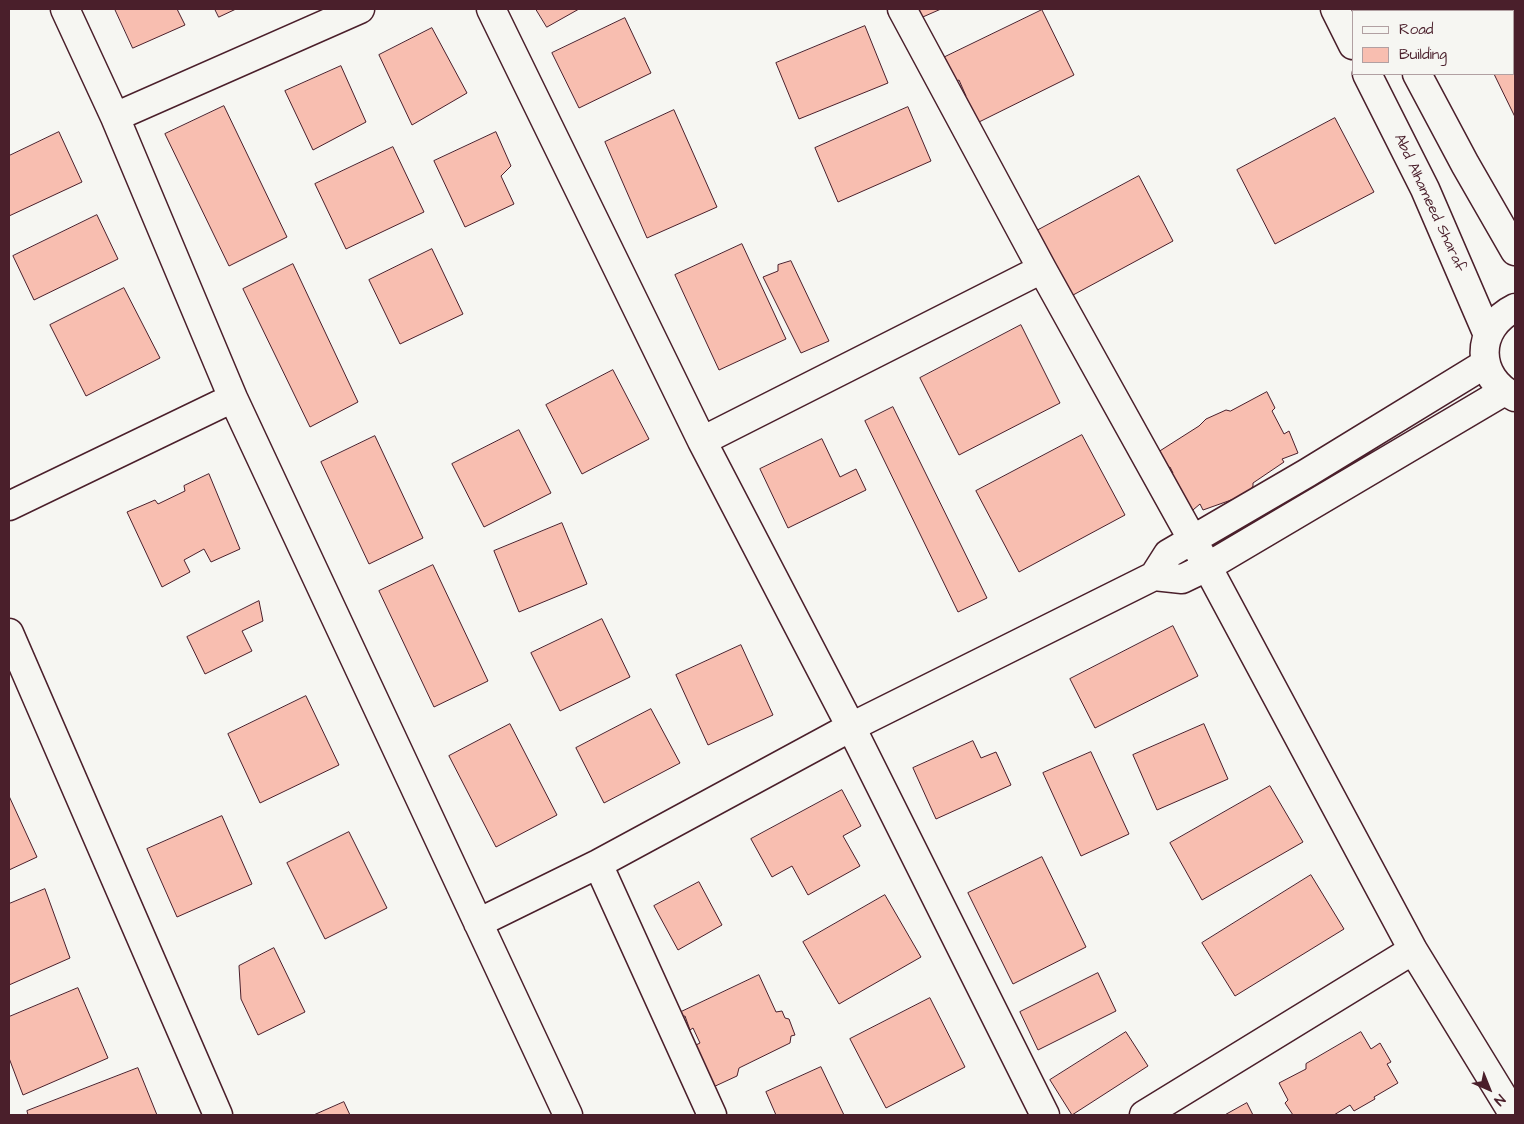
<!DOCTYPE html>
<style>
body{margin:0}
#map{position:relative;width:1524px;height:1124px;overflow:hidden;background:#f6f6f2;font-family:"Architects Daughter",sans-serif}
canvas{display:block}
.frame{position:absolute;inset:0;border:10px solid #4a1f2b;pointer-events:none}
.legend{position:absolute;left:1352px;top:10px;width:162px;height:65px;box-sizing:border-box;background:#f6f6f2;border:1px solid #b1a0a2;margin:0;padding:6px 9px;list-style:none;font-size:15px;color:#4a1f2b}
.legend li{display:flex;align-items:center;gap:10px;height:25px}
.legend b{width:25px;border:1px solid #b1a0a2}
.north{position:absolute;left:1464px;top:1064px;width:50px;height:50px;-webkit-text-stroke:4px #f6f6f2;paint-order:stroke;rotate:136deg;font-size:14px;font-weight:700;line-height:20px;text-align:center;color:#4a1f2b}
.north::after{content:'';display:block;margin:auto;width:18px;height:22px;background:#4a1f2b;clip-path:polygon(50% 0,100% 100%,50% 72%,0 100%)}
</style>
<div id="map">
<canvas width="1524" height="1124"></canvas>
<div class="frame"></div>
<ul class="legend">
<li><b style="height:6px;background:#f6f6f2"></b>Road</li>
<li><b style="height:14px;background:#f8beb0"></b>Building</li>
</ul>
<div class="north">N</div>
</div>
<script>
const g = document.querySelector('canvas').getContext('2d');
g.lineJoin = 'round';
function fillPath(path, color) { g.fillStyle = color; g.fill(path, 'evenodd'); }
function strokePath(path, color, width, dash) { g.strokeStyle = color; g.lineWidth = width; g.lineCap = dash ? 'butt' : 'round'; g.setLineDash(dash || []); g.stroke(path); }
function label(font, color, halo, rows, align = 'center') {
  g.font = font + ' "Architects Daughter",sans-serif'; g.lineWidth = 4; g.setLineDash([]); g.textBaseline = 'middle'; g.strokeStyle = halo; g.fillStyle = color; for (const [text, x, y, turn = 0] of rows) {
    g.save(); g.translate(x, y); g.rotate((+turn || 0) * Math.PI / 180); g.textAlign = isNaN(turn) ? turn : align; if (halo) g.strokeText(text, 0, 0); g.fillText(text, 0, 0); g.restore();
  }
}
const building = new Path2D(`
 M115,9H177L185,25L133,48Z
 M215,9H236L219,17Z
 M536,9H579L547,27Z
 M910,9H941L916,20Z
 M1450,9H1513L1508,11H1451Z
 M1042,10L1074,75L977,123L962,99L966,96L959,80L954,82L943,58Z
 M625,18L651,73L579,108L552,53Z
 M865,26L888,83L799,119L776,63Z
 M432,28L467,93L412,125L379,55Z
 M1515,35V117L1494,74H1513V37Z
 M341,66L366,122L313,150L285,91Z
 M224,106L287,237L229,266L165,134Z
 M908,107L931,161L838,202L815,148Z
 M674,110L717,207L647,238L605,142Z
 M1335,118L1374,192L1275,244L1237,170Z
 M59,132L82,182L9,216V156Z
 M496,132L511,166L501,176L514,204L465,227L434,161Z
 M393,147L424,212L346,249L315,184Z
 M1139,176L1173,241L1062,301L1029,235Z
 M97,215L118,259L34,300L13,256Z
 M742,244L786,339L719,370L675,275Z
 M432,249L463,314L400,344L369,280Z
 M791,261L829,341L801,353L763,277L778,271V265Z
 M293,264L358,402L310,427L243,289Z
 M124,288L160,358L86,396L50,325Z
 M1021,325L1060,403L959,455L920,378Z
 M613,370L649,439L582,474L546,405Z
 M1267,392L1275,408L1272,411L1284,434L1289,431L1298,453L1282,459L1284,462L1253,483V486L1248,494L1203,510L1200,504L1187,515L1176,496L1183,494L1169,474L1173,473L1170,467L1165,470L1155,454L1199,426L1206,419L1226,410L1230,411Z
 M893,407L987,598L958,612L865,421Z
 M519,430L551,493L484,527L452,464Z
 M1082,435L1125,515L1019,572L976,491Z
 M375,436L423,538L369,564L321,462Z
 M822,439L840,477L856,469L866,490L788,528L760,469Z
 M209,474L240,549L211,562L204,549L184,560L190,572L162,587L127,512L155,500L158,504L185,491L184,486Z
 M562,523L587,584L519,612L494,551Z
 M433,565L488,681L434,707L379,591Z
 M259,601L263,621L242,631L252,651L205,674L187,637Z
 M602,619L630,677L560,711L531,653Z
 M1173,626L1198,676L1095,728L1070,679Z
 M741,645L773,715L708,745L676,675Z
 M306,696L339,765L260,803L228,734Z
 M651,709L680,763L604,803L576,748Z
 M510,724L557,815L496,847L449,756Z
 M1204,724L1228,779L1157,810L1133,755Z
 M973,741L981,758L996,752L1011,785L936,819L913,768Z
 M1091,752L1129,834L1081,856L1043,773Z
 M1270,786L1303,842L1202,900L1170,843Z
 M842,790L861,826L843,836L860,866L808,895L792,866L772,877L751,839Z
 M9,796L37,857L9,870Z
 M222,816L252,884L177,917L147,849Z
 M349,832L387,908L325,939L287,863Z
 M1042,857L1086,947L1013,984L968,893Z
 M1311,875L1344,929L1235,996L1202,943Z
 M699,882L722,925L678,950L654,906Z
 M45,889L70,958L9,985V904Z
 M885,895L921,957L839,1004L803,942Z
 M274,948L305,1012L258,1035L241,999L239,966Z
 M1098,973L1116,1011L1038,1050L1020,1012Z
 M759,975L776,1012L782,1011L785,1018L789,1019L795,1035L791,1036L790,1043L739,1068L737,1076L711,1088L696,1045L700,1043L693,1028L690,1030L685,1016L680,1017L679,1013Z
 M78,988L108,1058L23,1095L9,1058V1017Z
 M930,998L965,1067L886,1108L850,1039Z
 M1126,1032L1148,1066L1072,1115L1050,1080Z
 M1361,1032L1371,1049L1380,1043L1391,1062L1387,1064L1398,1083L1374,1097L1375,1099L1354,1111L1350,1105L1334,1115H1293L1285,1103L1288,1100L1279,1083L1306,1069V1064Z
 M821,1067L844,1115H776L766,1092Z
 M138,1068L157,1115H28L27,1111Z
 M344,1102L350,1115H314Z
 M1247,1103L1253,1115H1225Z`);
fillPath(building, '#f8beb0');
strokePath(building, '#4a1f2b', 1);
const minor = new Path2D(`
 M65,9L115,117L233,398L568,1115
 M491,9L702,441L851,727L1045,1115
 M902,9L1042,269L1201,555L1413,950L1514,1115
 M115,117L360,9
 M702,441L1042,269
 M9,506L233,398
 M1154,576L1182,579L1207,567L1503,392
 M9,633L218,1115
 M598,864L712,1115
 M478,923L598,864L851,727L1154,576L1168,554L1307,473L1485,364
 M1144,1115L1413,950`);
const major = new Path2D(`
 M1335,9L1353,45
 M1383,9L1384,11
 M1367,74L1425,189L1488,335
 M1417,74L1465,164L1515,251
 M1515,308C1474,328 1475,378 1515,397`);
strokePath(minor, '#4a1f2b', 31);
strokePath(major, '#4a1f2b', 31);
strokePath(minor, '#f6f6f2', 28);
strokePath(major, '#f6f6f2', 28);
label('15px', '#4a1f2b', '#f6f6f2', [
 ["Abd Alhameed Sharaf",1429,203,65]
]);
</script>
